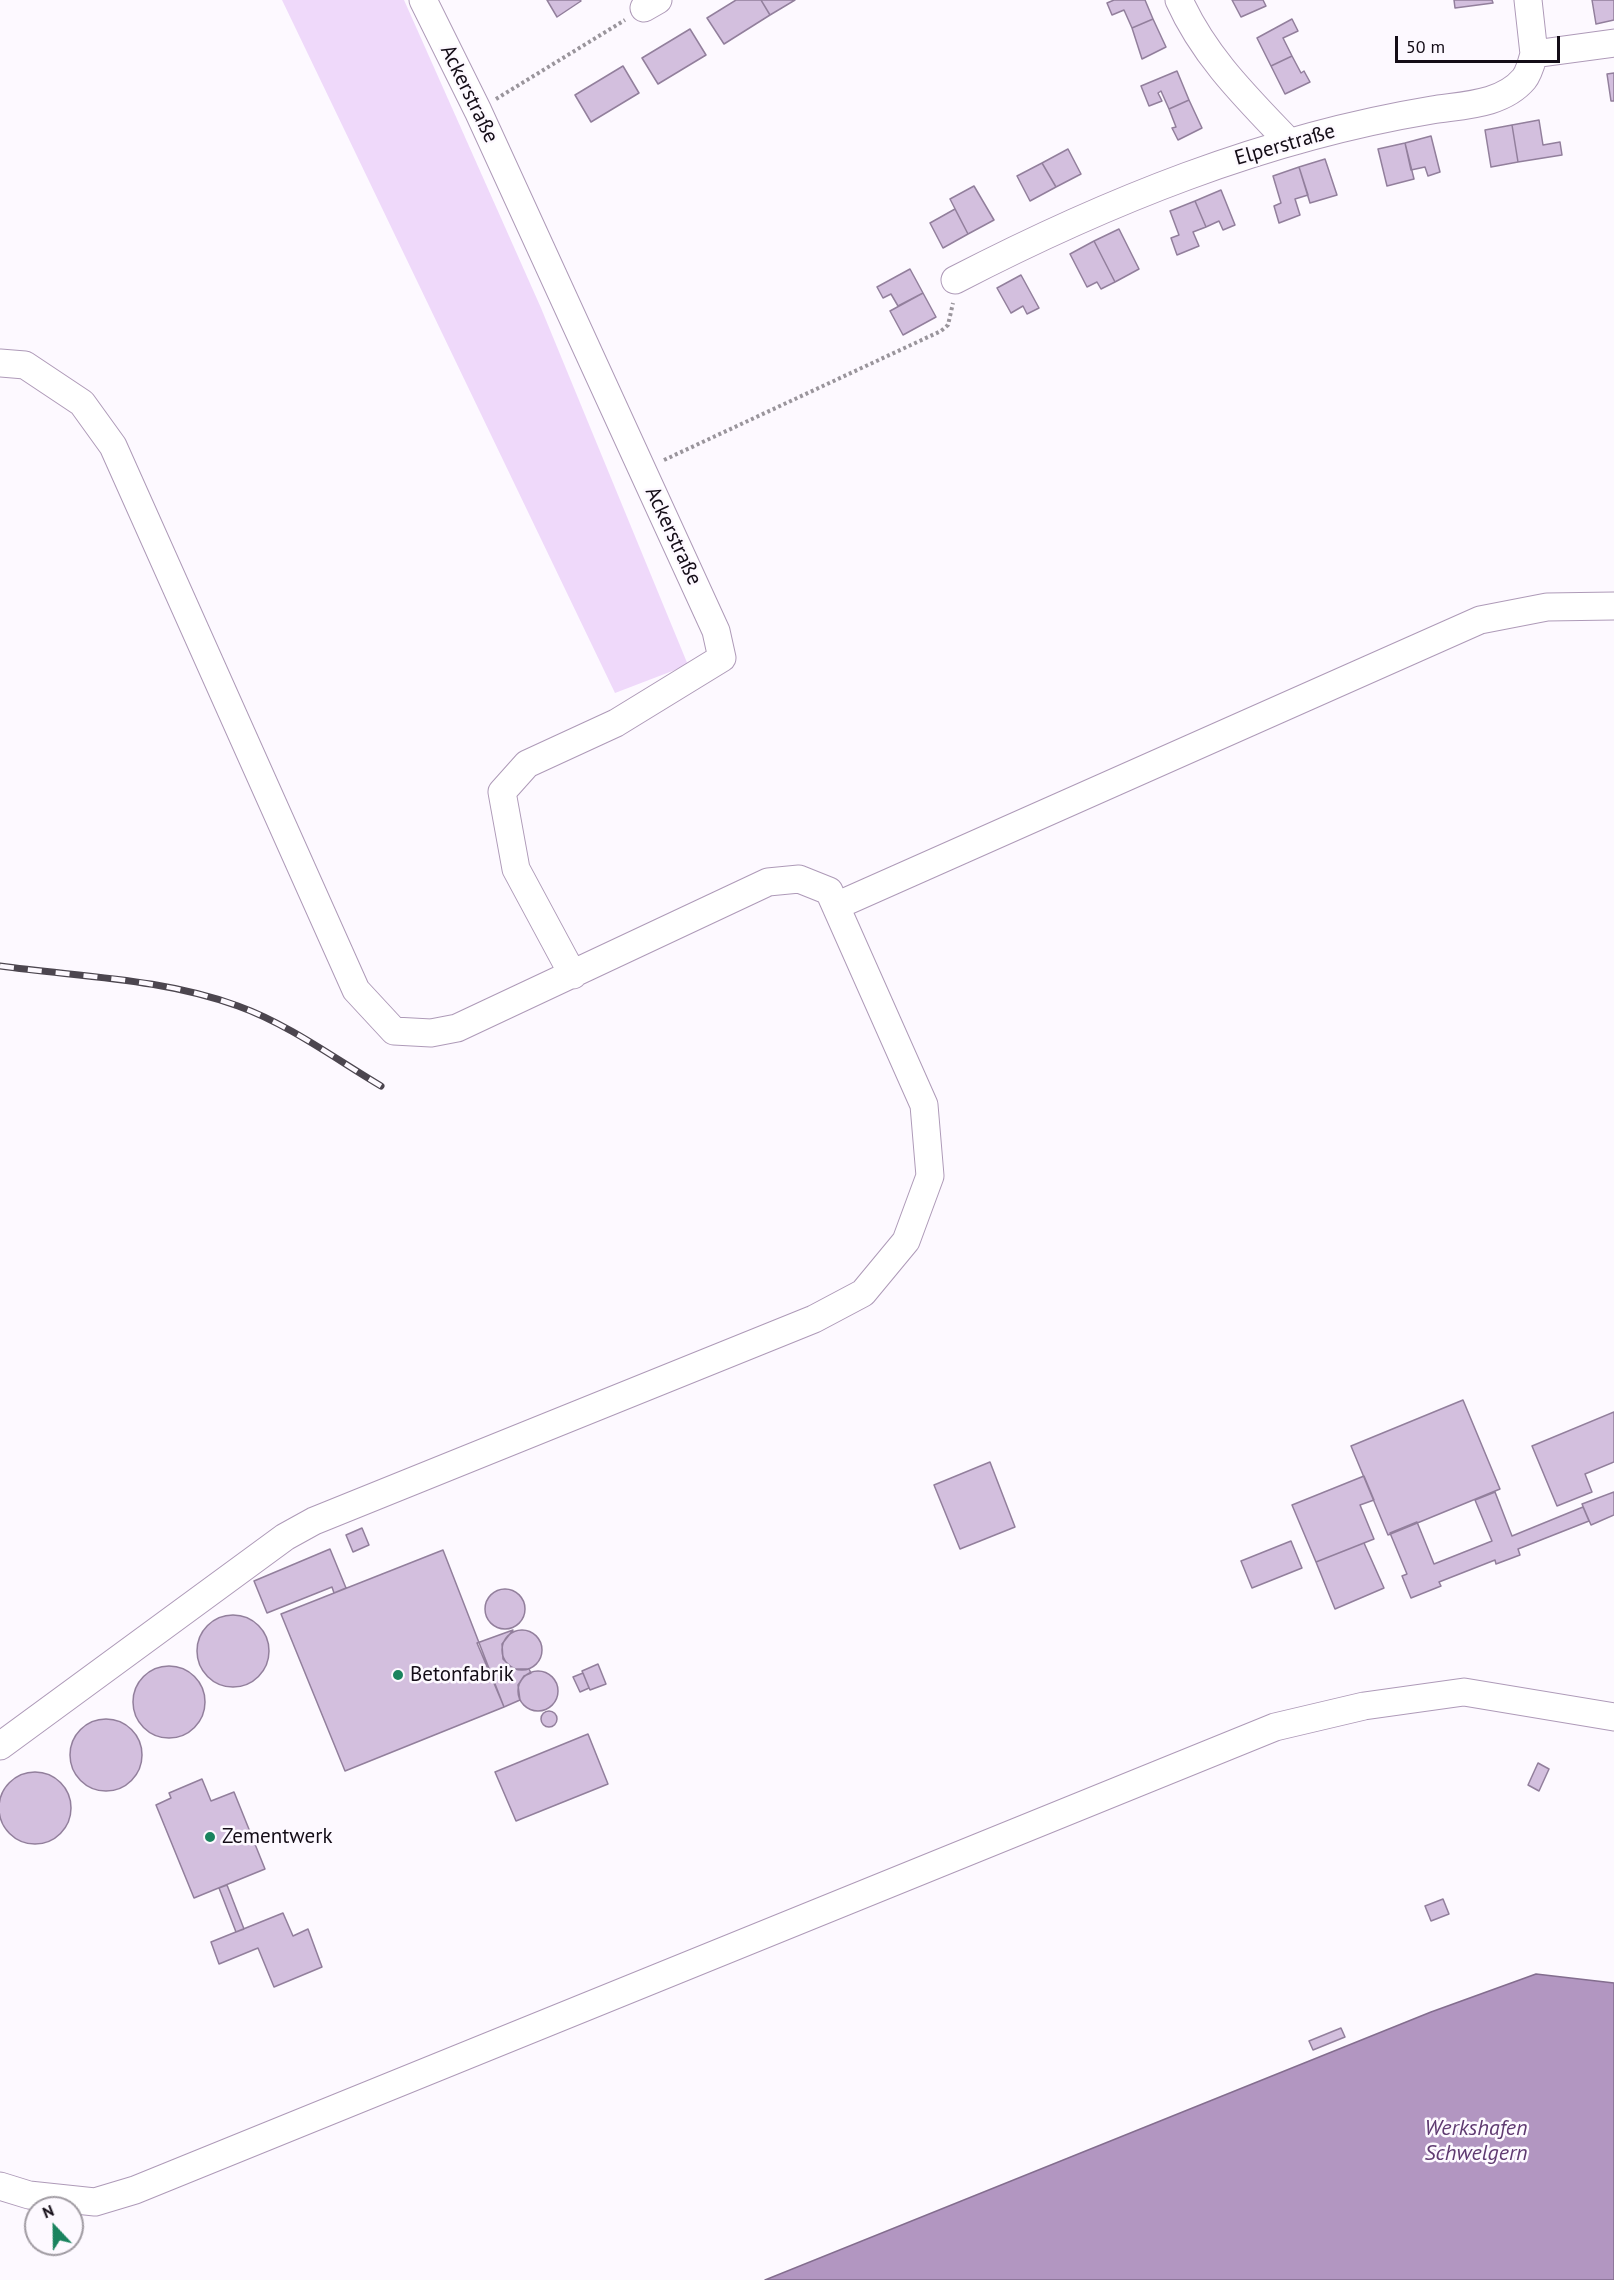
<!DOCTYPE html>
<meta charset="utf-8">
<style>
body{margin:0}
#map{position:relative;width:1614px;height:2280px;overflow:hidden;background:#fdf9ff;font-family:"PT Sans",sans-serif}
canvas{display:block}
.north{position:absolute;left:24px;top:2196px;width:60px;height:60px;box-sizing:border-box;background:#fdf9ff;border:2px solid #a09ba2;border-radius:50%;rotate:338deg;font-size:16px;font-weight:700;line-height:24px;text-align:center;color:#140d17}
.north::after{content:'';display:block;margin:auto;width:21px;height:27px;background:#1a835e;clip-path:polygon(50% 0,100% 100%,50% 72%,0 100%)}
.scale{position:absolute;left:1395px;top:36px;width:165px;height:27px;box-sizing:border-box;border:3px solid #140d17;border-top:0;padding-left:8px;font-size:18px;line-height:21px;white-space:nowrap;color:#140d17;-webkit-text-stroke:4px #fdf9ff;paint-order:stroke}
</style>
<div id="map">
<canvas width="1614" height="2280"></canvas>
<div class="north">N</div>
<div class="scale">50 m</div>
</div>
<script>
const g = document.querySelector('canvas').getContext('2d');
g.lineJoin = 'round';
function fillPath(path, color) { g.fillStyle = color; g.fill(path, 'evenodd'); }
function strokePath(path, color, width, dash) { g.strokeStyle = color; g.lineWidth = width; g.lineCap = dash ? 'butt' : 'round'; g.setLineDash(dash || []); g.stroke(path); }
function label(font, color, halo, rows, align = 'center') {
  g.font = font + ' "PT Sans",sans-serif'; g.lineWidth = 5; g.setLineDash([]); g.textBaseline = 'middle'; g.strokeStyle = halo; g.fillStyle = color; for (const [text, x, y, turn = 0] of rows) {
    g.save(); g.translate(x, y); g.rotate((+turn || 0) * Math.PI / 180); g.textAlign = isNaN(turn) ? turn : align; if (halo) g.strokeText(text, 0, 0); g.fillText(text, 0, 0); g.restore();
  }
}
fillPath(new Path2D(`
 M282,0H404L541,308L688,665L615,693Z`), '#efd9fa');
const water = new Path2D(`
 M1536,1974L1614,1983V2280H765L1431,2012Z`);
fillPath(water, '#b296c1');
strokePath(water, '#836d8e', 1.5);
const building = new Path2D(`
 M547,0H580L581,1L557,17Z
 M736,0H761L770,15L724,44L707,18Z
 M761,0H795L770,15Z
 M1114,0H1145L1153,19L1132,28L1124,10L1112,15L1107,3Z
 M1232,0H1263L1266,6L1241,17Z
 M1454,0H1492L1493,3L1455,8Z
 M1592,0H1614V20L1596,24Z
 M1153,19L1166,47L1142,59L1132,28Z
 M1292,19L1298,31L1283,38L1292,56L1271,66L1257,38Z
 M690,29L706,55L658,84L642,58Z
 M1292,56L1301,73L1304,71L1310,82L1285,94L1271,66Z
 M623,66L639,93L591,122L575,95Z
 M1177,71L1189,100L1169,109L1161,91L1158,93L1162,101L1149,106L1141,86Z
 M1614,73V101H1611L1607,74Z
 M1189,100L1202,128L1178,140L1172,128L1176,127L1169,109Z
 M1539,120L1543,145L1560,142L1562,155L1518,162L1512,125Z
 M1512,125L1518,162L1491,167L1485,130Z
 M1431,136L1440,172L1428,176L1425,167L1411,170L1405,143Z
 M1405,143L1414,179L1387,186L1378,149Z
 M1068,149L1081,174L1056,187L1042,163Z
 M1325,159L1337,195L1310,203L1299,167Z
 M1042,163L1056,187L1030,201L1017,176Z
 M1299,167L1308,195L1295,199L1300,215L1279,223L1274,206L1281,203L1273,176Z
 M974,186L994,220L968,234L950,199Z
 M1221,190L1235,225L1223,230L1219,221L1206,227L1195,201Z
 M1195,201L1206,227L1193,232L1199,246L1177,255L1171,238L1179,235L1170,211Z
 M955,209L968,234L943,248L930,223Z
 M1119,229L1139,269L1115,282L1094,241Z
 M1094,241L1115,282L1101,289L1097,282L1087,287L1070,254Z
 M910,269L923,293L898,306L891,294L883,298L877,287Z
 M1021,275L1039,308L1027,314L1023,306L1011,313L997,288Z
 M923,293L936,317L903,335L890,311Z
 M1463,1400L1500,1489L1388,1535L1351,1446Z
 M1614,1412V1462L1585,1474L1592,1492L1557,1506L1532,1446Z
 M990,1462L1015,1527L960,1549L934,1485Z
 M1364,1476L1374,1500L1360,1505L1374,1539L1316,1562L1292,1505Z
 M1495,1492L1512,1536L1583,1507L1589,1521L1518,1549L1520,1555L1496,1564L1495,1560L1439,1582L1441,1586L1411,1598L1402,1576L1407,1574L1390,1533L1417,1522L1434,1564L1492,1541L1475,1500Z
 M1614,1492V1515L1591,1525L1582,1504Z
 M362,1528L369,1545L353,1552L346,1535Z
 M1291,1541L1302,1568L1252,1588L1241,1561Z
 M1364,1543L1384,1588L1335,1609L1316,1562Z
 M330,1549L346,1588L334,1593L332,1587L267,1613L254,1581Z
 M443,1550L504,1707L345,1771L281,1614Z
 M485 1609a20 20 0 1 1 40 0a20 20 0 1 1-40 0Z
 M197 1651a36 36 0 1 1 72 0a36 36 0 1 1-72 0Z
 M502 1650a20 20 0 1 1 40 0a20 20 0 1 1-40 0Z
 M513,1630L502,1644L503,1659L513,1669H529L531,1673L524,1676L518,1685L520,1700L504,1707L477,1643Z
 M598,1664L606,1684L590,1690L582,1671Z
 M133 1702a36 36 0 1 1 72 0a36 36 0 1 1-72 0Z
 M518 1691a20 20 0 1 1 40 0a20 20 0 1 1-40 0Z
 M583,1673L589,1688L580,1692L573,1677Z
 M541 1719a8 8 0 1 1 16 0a8 8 0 1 1-16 0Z
 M70 1755a36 36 0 1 1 72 0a36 36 0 1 1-72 0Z
 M588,1734L608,1784L516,1821L495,1772Z
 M1538,1763L1549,1769L1539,1791L1528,1785Z
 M-1 1808a36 36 0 1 1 72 0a36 36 0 1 1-72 0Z
 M202,1779L211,1801L234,1792L265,1869L194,1898L156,1805L171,1798L169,1793Z
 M227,1885L244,1929L236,1932L219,1888Z
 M1443,1899L1449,1914L1431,1921L1425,1906Z
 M283,1913L293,1936L308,1929L322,1967L274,1987L258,1948L219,1964L211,1942Z
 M1341,2028L1345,2037L1313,2050L1309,2041Z`);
fillPath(building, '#d3bfde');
strokePath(building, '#927f9c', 1.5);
const minor = new Path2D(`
 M423,0L478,111L716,631L722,658L616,723L527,764L502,792L516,869L573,975
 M1179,0C1204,56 1246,97 1288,141
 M1528,0L1534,54
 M644,8L658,0
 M955,280C1106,202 1263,138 1432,110C1463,105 1502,105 1524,79C1529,73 1532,61 1534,54L1614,43
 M0,363L25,365L82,403L113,446L356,990L394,1031L431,1033L457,1028L768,882L799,879L829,891L924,1105L930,1176L906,1241L863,1293L814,1319L314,1521L285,1537L0,1746
 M836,906L1480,620L1547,607L1614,606
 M0,2186L29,2195L95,2202L135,2190L1275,1727L1364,1706L1464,1692L1614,1717`);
strokePath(minor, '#ae9ab8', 29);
strokePath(new Path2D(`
 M496,99L625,20
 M664,460L941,331L948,325L953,303`), '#9a959c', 4, [3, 3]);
strokePath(minor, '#fff', 27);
const rail = new Path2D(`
 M0,966C80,977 161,978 238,1006C288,1024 334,1058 381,1086`);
strokePath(rail, '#4c464f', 7);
strokePath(rail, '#fdf9ff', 4.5, [14]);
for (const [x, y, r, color] of [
 [398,1675,6,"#1a835e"],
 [210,1837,6,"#1a835e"]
]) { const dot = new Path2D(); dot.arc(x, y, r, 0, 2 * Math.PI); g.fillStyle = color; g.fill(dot); strokePath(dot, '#fdf9ff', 2); }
label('21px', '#140d17', '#fdf9ff', [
 ["Ackerstraße",469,94,64],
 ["Elperstraße",1285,145,-16],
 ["Ackerstraße",673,536,65]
]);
label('21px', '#140d17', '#fdf9ff', [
 ["Betonfabrik",410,1675],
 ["Zementwerk",222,1837]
], 'left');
label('italic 22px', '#5f3a71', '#fdf9ff', [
 ["Werkshafen",1476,2129],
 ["Schwelgern",1476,2154]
]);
</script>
